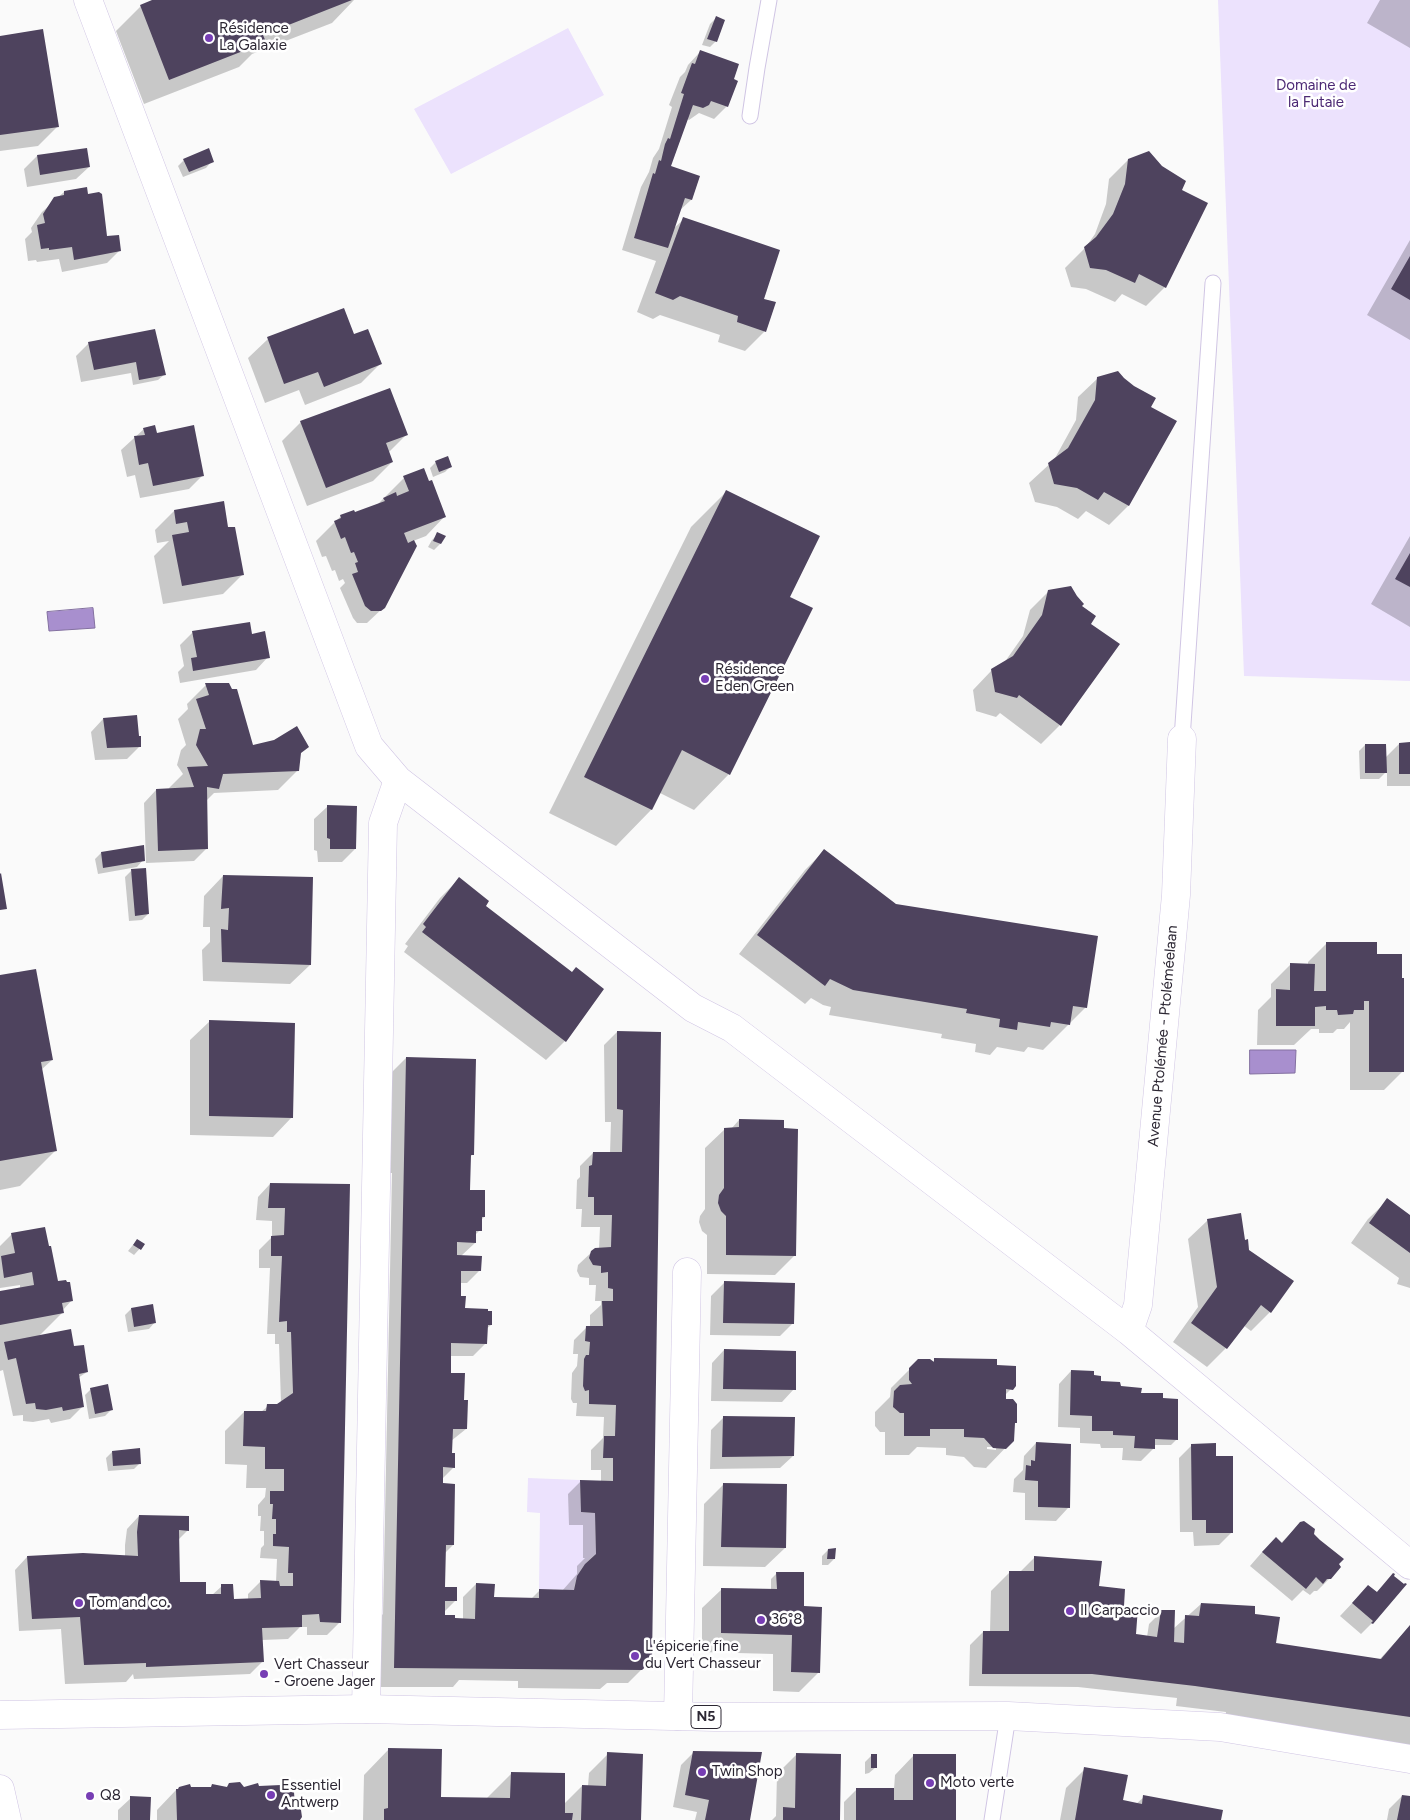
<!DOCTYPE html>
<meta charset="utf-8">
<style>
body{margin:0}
canvas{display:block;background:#fafafa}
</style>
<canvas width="1410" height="1820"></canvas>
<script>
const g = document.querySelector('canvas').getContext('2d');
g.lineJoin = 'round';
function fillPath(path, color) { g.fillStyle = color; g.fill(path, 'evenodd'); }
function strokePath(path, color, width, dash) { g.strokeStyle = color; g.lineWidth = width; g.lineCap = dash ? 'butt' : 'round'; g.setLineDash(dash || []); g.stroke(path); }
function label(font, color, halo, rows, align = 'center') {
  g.font = font + ' Figtree,sans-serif'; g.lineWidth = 5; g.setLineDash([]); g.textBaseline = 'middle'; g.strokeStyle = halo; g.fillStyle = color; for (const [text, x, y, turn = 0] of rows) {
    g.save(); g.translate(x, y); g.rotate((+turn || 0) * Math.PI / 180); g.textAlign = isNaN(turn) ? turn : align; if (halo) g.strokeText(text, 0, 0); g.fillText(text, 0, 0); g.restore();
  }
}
fillPath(new Path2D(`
 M1218,0H1410V681L1244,676Z
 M568,28L604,95L451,174L414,109Z
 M528,1478L580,1480L581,1512L595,1513L596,1554C584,1563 575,1575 574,1590L539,1589L540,1513L527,1512Z`), '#ece2fd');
const water = new Path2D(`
 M93,608L95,628L49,631L47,612Z
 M1250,1050H1296L1295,1073L1250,1074Z`);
fillPath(water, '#a88fce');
strokePath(water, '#8370a0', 1);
fillPath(new Path2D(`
 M156,0H354L332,23L252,54L239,67L144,104L116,31L141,6Z
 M1380,0H1410V48L1367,23Z
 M716,18V41L710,47L702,45L710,24Z
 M0,37L58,126L38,146L0,151Z
 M700,52L733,80L727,106L714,119L699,113L689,120L687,119L670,167L698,177L691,200L679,211L673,229L684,219L763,299L774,303L764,332L745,351L718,342L720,335L660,315L653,319L637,312L656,261L622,250L641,187L649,172L653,158L659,149L672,107L669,105L680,77L685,72L688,65Z
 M86,149L89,167L76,179L27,187L24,169L37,156Z
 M184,160L212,161L206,168L183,177L178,166Z
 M1128,160L1180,191L1165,287L1146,306L1122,294L1115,302L1086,289L1071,287L1065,268L1085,248L1095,234L1106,204L1109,179Z
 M64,192L87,196L105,238L120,250L107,263L62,272L59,259L37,262L36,260L28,261L25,239L32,232L31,228L42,212Z
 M1410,240V340L1367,315Z
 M154,330L165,374L158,380L133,385L131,373L81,382L76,356L89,343Z
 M353,336L380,364L361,383L305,405L299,390L265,403L248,358L268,339Z
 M1098,378L1175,422L1128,506L1109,525L1086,511L1078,519L1057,507L1035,502L1029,483L1054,460L1076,420L1078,397Z
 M301,422L407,434L388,453L392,462L373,481L307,506L282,441Z
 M144,429L156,434L202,476L189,489L140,498L135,475L127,477L121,450Z
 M436,462L451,466L445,472L433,477L430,468Z
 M404,478L445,516L426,536L413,541L384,607L367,623H357L353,618L340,588L345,583L343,579L339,581L335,570L332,571L326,556L322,557L316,541L341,516L354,514L377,505Z
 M727,491L788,597L729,774L694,810L660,793L651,810L616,846L549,813L691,527Z
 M174,511L227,529L242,575L223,594L163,604L154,556L169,541L157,543L155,530Z
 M438,534L440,544L434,550L428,547L432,540Z
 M1410,536V627L1371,604Z
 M1049,591L1080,607L1089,624L1060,725L1041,744L1000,713L996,717L976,711L973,690L992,670L1004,663L1023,636L1030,610Z
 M193,632L268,657L256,670L180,683L178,672L184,666L180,645Z
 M206,685L252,746L300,754L298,770L278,790L214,793L206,801L207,848L194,861L146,863L144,803L156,790H170L169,788L183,774L177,765L181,750L186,745L178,719L188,709L187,704Z
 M103,719L139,747L127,759L95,760L91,732Z
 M1399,744H1410V786H1387V771L1379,779H1360L1359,751L1365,745L1385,758Z
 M327,807L355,849L342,862H318L317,851L314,850V819Z
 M824,851L894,904L1086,1007L1043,1050L1028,1047L1024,1052L997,1047L990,1055L975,1052L976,1044L941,1038L942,1034L829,1015L831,1007L823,1005L811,998L805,1004L739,954L805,870Z
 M101,853L143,860L137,867L98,874L95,859Z
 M131,871L148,914L142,920L129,921L125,877Z
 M223,876L310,965L290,984L203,981L202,950L210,942V927H203L204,896Z
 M459,879L484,907L565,1041L546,1060L404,952L408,946L405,944L440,898Z
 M1327,943L1376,955L1403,1071L1384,1090H1350V1022L1344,1029H1337L1333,1033H1319V1029H1311L1294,1045H1257L1258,1010L1271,997V984L1290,965H1308V962Z
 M0,977L52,1060L41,1070L56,1150L20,1186L0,1190Z
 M210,1021L292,1117L273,1137L190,1135V1040Z
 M617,1032L659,1033L651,1660L628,1683H607L600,1689L518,1688V1681L459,1680L453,1687H375L377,1620L383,1614L392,1173H386L387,1077L406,1058L472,1155L470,1157L469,1191L484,1217L481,1220L480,1230L475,1235V1243L461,1256L480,1270L467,1283H459V1297L464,1309L491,1325L486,1329V1343L473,1356H450V1374L463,1401L466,1429L451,1441V1454L454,1467L442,1479L453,1545L445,1553L444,1588L456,1600L444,1612L443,1616L453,1619L463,1620V1597L476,1584L493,1598L531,1599L540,1590L562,1591L577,1574V1566L585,1558H583V1525H569L568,1494L581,1481L601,1482V1470H591V1450L603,1438L604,1417L576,1416L577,1403H573L571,1399L572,1373L577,1366L578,1354H573L574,1340L586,1328H590V1315L601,1305V1301H595L596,1285H589V1278L580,1277L577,1271L578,1265L595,1249H599L600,1227H581L582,1209H576L577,1180L580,1177V1166L593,1153H610L611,1122H605L604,1045Z
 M739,1120L794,1256L775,1275L707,1274V1235L702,1231L699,1222L700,1216L705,1209V1148L725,1129H731Z
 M270,1184L348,1185L340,1622L327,1635H307V1627H300L288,1639L262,1640L263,1661L250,1674L134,1679L133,1674L126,1682L65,1684L61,1629L19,1631L15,1570L27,1557H125V1545L127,1529L139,1516L188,1530L178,1540L179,1584L205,1595H212L222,1586L233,1600H248V1594L261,1581L276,1582L277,1559L260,1558L261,1548L264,1545V1531H260L261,1516H258V1505L265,1497L266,1488H246L247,1465L225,1464V1431L244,1412H261L268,1406L278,1405L281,1403L279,1344H275V1334H267L270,1268H259V1250L272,1237V1221L256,1220L258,1197Z
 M1388,1200L1410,1216V1288L1397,1284L1399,1278L1351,1243L1368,1219Z
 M1208,1220L1244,1241L1248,1251L1293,1282L1270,1312L1251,1331L1243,1325L1226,1348L1207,1367L1173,1342L1198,1307L1188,1239Z
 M12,1234L57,1281L72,1300L62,1311V1313L38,1337L73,1349L87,1372L78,1378L83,1406L70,1419L51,1423L49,1419L33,1422L23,1421V1415L13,1416L3,1370L0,1371V1293L20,1289V1285L0,1288V1246Z
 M137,1240L143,1245L134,1255L128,1251Z
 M724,1283L793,1323L780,1336L710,1335L711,1296Z
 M152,1306L155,1322L149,1329L128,1332L125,1315L131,1309Z
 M724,1350L794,1389L782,1402L711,1401L712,1363Z
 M919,1360L932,1362L935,1360L996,1366L1015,1385L1005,1395L1013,1440L986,1468L974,1467L964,1457L946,1455V1448L917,1447L909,1455H885V1432H880L875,1426V1412L890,1397L891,1388ZM987,1447H996V1450L987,1449Z
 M1071,1371L1093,1377L1100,1382L1119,1387L1177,1439L1171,1445H1154V1448L1141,1461L1122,1460L1123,1448H1101L1100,1444L1080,1443V1428L1058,1427L1059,1384Z
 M91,1389L111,1410L105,1416L89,1419L85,1395Z
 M724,1417L793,1456L780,1468L710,1469L711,1430Z
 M1036,1443L1068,1508L1056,1521L1025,1520V1493L1013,1492L1014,1479L1023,1470L1024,1456Z
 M1192,1445L1215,1457L1232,1532L1219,1545L1194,1546L1193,1532H1180L1179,1458Z
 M112,1452L140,1463L134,1469L108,1471L106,1458Z
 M723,1485L785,1548L765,1567L703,1566L704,1504Z
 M1301,1523L1313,1534L1330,1578L1317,1591H1314L1310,1595L1303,1590L1292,1601L1250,1566L1263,1551L1281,1543Z
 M828,1550L834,1559L828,1565H822V1556Z
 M1035,1557L1098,1587L1123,1607L1134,1635L1147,1637L1149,1624L1162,1611L1173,1629L1201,1604L1253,1617L1275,1644L1379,1660L1410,1626V1746L1225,1719L1226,1712L1176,1706L1177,1698L1078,1687L969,1686L970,1645L983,1632H990L991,1591L1010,1572H1020Z
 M777,1573L802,1608L819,1672L799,1692L773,1691V1654L702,1652V1608L722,1589L771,1590V1579Z
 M1392,1576L1373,1622L1361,1634L1340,1616L1356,1599L1376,1593Z
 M389,1749L440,1798L486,1799L511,1774L563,1805L582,1786H588L589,1773L608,1754L640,1820H363L364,1775Z
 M694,1752L749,1820H695L697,1812L673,1807L681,1765Z
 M796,1755L839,1820H772L776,1816L777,1774Z
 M914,1755L955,1820H844V1802L857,1789H894L895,1775Z
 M871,1756L876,1767L869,1773L865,1774V1762Z
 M1085,1769L1122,1801L1136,1804L1144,1797L1220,1820H1060L1066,1788Z
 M230,1784L243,1789L258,1787L293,1791L294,1807L297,1820H157V1810L176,1790L210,1788L213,1785L225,1789Z
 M1402,1796L1410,1798V1820H1387L1389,1809Z
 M131,1798L149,1820H118V1810Z`), '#0003');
fillPath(new Path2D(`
 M152,0H352L263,35L266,42L169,80L140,5Z
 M716,16L725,20L717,42L707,39Z
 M43,29L59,127L0,135V36Z
 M700,50L739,64L734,79L738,81L728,107L711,101L709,105L703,108L693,105L671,166L700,176L692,200L685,198L668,248L634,238L653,173L655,174L659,160L661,161L665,144L668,138L670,139L684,94L681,93L692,63L695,64Z
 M87,148L90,167L40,175L37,155Z
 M209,148L214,162L189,172L183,159Z
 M1149,151L1162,166L1186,181L1182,190L1208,203L1166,288L1139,274L1135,283L1106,270L1090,268L1084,247L1096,237L1113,214L1125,184L1128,159Z
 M87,187L88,194L99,192L102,194L107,236L119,235L121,251L74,260L72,247L49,250V248L41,249L37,225L45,223L43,214L54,197L64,195V191Z
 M683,217L780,250L764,299L776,302L766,332L737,322L738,316L680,296L673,300L655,293Z
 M1410,256V300L1391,289Z
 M344,308L354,334L368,329L382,364L324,387L318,372L284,384L267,337Z
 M155,329L166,375L139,380L136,362L94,370L88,342Z
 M1118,371L1124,378L1134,386L1156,398L1151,407L1177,421L1129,506L1104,492L1098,500L1077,488L1054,484L1048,463L1068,448L1095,400L1097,377Z
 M390,388L408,435L386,443L393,462L326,488L300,421Z
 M155,425L157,433L194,425L204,476L153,486L148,463L139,465L134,436L145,435L143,428Z
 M448,456L452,467L439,472L435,461Z
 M424,468L429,481L432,480L446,517L404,533L408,543L414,540L417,546L385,608L381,611H371L365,606L352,574L358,572L355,563L358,562L354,552L351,553L345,537L341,539L334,521L341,518L340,515L354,510L355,512L385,501L383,498L396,492L397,496L409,491L403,476Z
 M726,490L820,536L790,597L813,608L730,775L682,750L652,810L584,777Z
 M224,501L228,527H235L244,575L182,586L172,535L189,532L187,522L176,524L174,510Z
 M437,532L446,536L441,544L433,541Z
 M1410,553V587L1395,579Z
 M1071,586L1077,596L1084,604L1082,606L1096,616L1091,624L1120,644L1061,726L1019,695L1017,698L995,692L991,669L1013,656L1042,615L1048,590Z
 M250,622L252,634L265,631L270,658L193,671L191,658L197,657L192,631Z
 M205,683H229L232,689H237L253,745L274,740L297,726L309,747L301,753L299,771L223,774L219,789L207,787L208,849L158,851L156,789L194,787L187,767L208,766L196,745L200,729H206L196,699L209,695Z
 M137,715L139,736H141V747L107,748L103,718Z
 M1410,742V774H1399V743Z
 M1365,744H1386L1387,773H1365Z
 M327,805L357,806L356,849H330V839L327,838Z
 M144,845L145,861L103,868L101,852Z
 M824,849L896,904L1098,936L1087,1008L1073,1006L1070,1025L1051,1022L1050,1027L1018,1022L1017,1030L999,1027L1000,1019L966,1013L967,1009L853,990L830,979L825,986L757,935Z
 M146,868L149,914L135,916L131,869Z
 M1,873L7,909L0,910V874Z
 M223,875L313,877L311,965L222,962L221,929L228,930L229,908L221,909Z
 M459,877L489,901L486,906L572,972L576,967L604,989L566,1042L422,932L426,927L423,924Z
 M1326,942H1377V954H1402V978H1404V1072H1369V1001H1364V1010H1354L1353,1014L1338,1015L1337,1010H1326V1006L1315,1007V1026H1276V989L1290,990V963L1315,964L1314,991H1326Z
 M36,969L53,1060L41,1062L57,1151L0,1161V975Z
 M209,1020L295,1023L293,1118L209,1116Z
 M617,1031L661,1032L652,1661L642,1670L394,1668L406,1057L476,1059L474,1155H471L470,1190H485V1217H482V1231H476V1243L457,1242V1255L482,1256L481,1271H461V1296H466L465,1308L488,1309V1311H492V1325H488L487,1344L451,1343V1373H465L464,1400H468L467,1429H453L452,1453H455V1468L443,1467V1483L455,1484L454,1545H446L445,1587H457V1601H445V1615H455V1618L475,1619L476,1583L495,1584L494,1597L539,1598V1589L574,1590L577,1576L585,1564L596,1554L595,1513L581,1512L580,1480L613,1481V1458H603L604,1436H615L616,1405L589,1404V1390L585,1391L583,1386L584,1359L586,1355H589L590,1342L585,1341L586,1326H603L602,1301H613V1289L608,1288V1272L601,1273V1266L593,1265L589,1258L591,1251L595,1248L611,1247L612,1215H594V1197H588L589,1166L592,1165L593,1152H622L623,1110L617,1109Z
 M739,1119L784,1120V1128L798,1129L796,1256L726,1255V1216L721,1211L718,1203L719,1195L724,1188V1128L739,1127Z
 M270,1183L350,1184L341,1623L320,1622L319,1614L302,1615V1627L262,1628L264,1662L146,1667V1663L84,1665L80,1617L32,1619L27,1556L83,1553L138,1556L137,1532L139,1515L189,1516V1531L179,1530L180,1582H206V1594H221V1584H233L234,1599L261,1598L260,1580L279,1581L280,1586H293V1573H288L289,1547L273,1546V1534H276V1519H272L273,1504H270V1491H284V1469H265V1447L243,1446L244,1411H266L267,1404H277L293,1393L291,1332H287V1321L279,1322L282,1256H271V1236L284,1235L285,1208H268Z
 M1387,1198L1410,1215V1253L1369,1223Z
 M1241,1213L1245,1240L1248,1239L1249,1250L1294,1281L1271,1313L1261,1305L1227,1349L1191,1323L1217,1287L1207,1219Z
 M45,1227L49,1246H51L58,1281L66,1280L67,1282H70L73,1301L62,1303L64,1313L0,1325V1291L34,1285L32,1272L4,1278L1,1256L15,1253L11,1233Z
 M137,1239L145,1244L141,1250L133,1245Z
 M724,1281L795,1283L794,1324L723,1323Z
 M153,1304L156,1323L134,1327L131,1308Z
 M71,1329L74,1346L84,1345L88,1372L79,1374L84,1407L63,1411L62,1407L46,1410L36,1409L35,1403L26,1404L16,1358L8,1360L4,1342Z
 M724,1349L796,1351V1390L723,1389Z
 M934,1358L997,1359V1365L1016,1366V1386L1013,1390L1006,1389V1399H1013L1017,1404V1423H1015L1014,1441L1006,1449L993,1448L984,1438L964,1437V1429H930V1436H904V1413H900L893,1407L894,1391L900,1385L912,1384L909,1380V1368L918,1359H930L934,1362Z
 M1071,1370L1094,1371V1375L1101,1376V1381L1120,1382L1121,1386L1142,1388L1141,1393H1163V1398L1178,1399V1440L1155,1439V1449L1134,1448L1135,1436L1113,1435V1431H1092V1416L1070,1415Z
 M108,1384L113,1410L95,1414L90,1388Z
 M723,1416L795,1417L794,1456L722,1457Z
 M1036,1442L1071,1444L1070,1508L1038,1507V1481L1025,1480L1026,1465L1031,1466V1460L1035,1461Z
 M1216,1443V1456H1233V1533H1206V1520H1192L1191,1444Z
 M140,1448L141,1464L113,1466L112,1451Z
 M723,1483L787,1484L786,1548L721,1547Z
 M1304,1521L1315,1529L1314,1534L1320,1540L1344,1559L1339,1564L1341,1567L1331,1579H1327L1323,1584L1316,1577L1306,1589L1262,1552L1276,1537L1282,1543L1300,1522Z
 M836,1548L835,1559H827L828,1549Z
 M1034,1556L1102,1561L1099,1586L1125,1589L1124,1606L1138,1607L1136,1634L1157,1637L1161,1610H1175L1174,1642L1184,1643L1185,1615L1199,1616L1201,1603L1255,1606V1614L1280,1617L1276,1643L1381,1659L1410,1625V1717L1195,1686L1092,1674H982L983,1631H1009V1571H1034Z
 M776,1572H804V1606L822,1607L820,1673L791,1672L792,1635L721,1633V1588L777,1589Z
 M1393,1573L1395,1574L1394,1576L1404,1584L1405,1583L1407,1584L1373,1624L1371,1623L1373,1621L1352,1603L1368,1585L1377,1592Z
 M388,1748L442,1749L441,1797L510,1798L511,1772L565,1773V1813H573L572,1820H384V1809L388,1808Z
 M693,1751L762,1752L750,1820H705L709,1800L685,1795Z
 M607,1752L643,1754L641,1820H581L582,1785L606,1786Z
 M796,1753L841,1754L840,1820H783V1807L795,1808Z
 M871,1754H877V1768H871Z
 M913,1754H956V1820H856V1788H894V1800H913Z
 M1084,1767L1128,1775L1123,1800L1142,1804L1143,1795L1223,1810L1221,1820H1075Z
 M240,1782L244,1787L258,1783L259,1786L281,1785L283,1783L297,1786L294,1792L295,1806L301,1810L302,1817L300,1820H177L176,1789H178L179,1787L190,1784L191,1787H211L212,1784L227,1787L229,1783Z
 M1402,1795L1410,1796V1820H1397Z
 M130,1796L151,1797L150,1820H130Z`), '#4e435e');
const service = new Path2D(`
 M750,116L757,68L769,0
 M1182,739L1213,283
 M992,1820L1008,1716`);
const minor = new Path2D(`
 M88,0L369,746L398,780L693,1008L732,1028L1129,1331L1410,1565
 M1129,1331L1138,1305L1176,895L1182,739
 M366,1709L383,823L398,780
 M678,1716L687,1272
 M0,1789L7,1820`);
const primary = new Path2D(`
 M0,1715L366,1709L715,1717L1008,1716L1220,1727L1410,1759`);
strokePath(service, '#d0c5e4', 17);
strokePath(minor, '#d0c5e4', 29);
strokePath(primary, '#d0c5e4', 29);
strokePath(service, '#fff', 15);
strokePath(minor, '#fff', 28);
strokePath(primary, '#fff', 28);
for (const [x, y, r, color] of [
 [209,38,5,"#773eb4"],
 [705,679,5,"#773eb4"],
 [79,1603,5,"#773eb4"],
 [1070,1611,5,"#773eb4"],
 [761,1620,5,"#773eb4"],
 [635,1656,5,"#773eb4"],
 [264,1674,5,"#773eb4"],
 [702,1772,5,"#773eb4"],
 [930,1783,5,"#773eb4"],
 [271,1795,5,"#773eb4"],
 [90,1796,5,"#773eb4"]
]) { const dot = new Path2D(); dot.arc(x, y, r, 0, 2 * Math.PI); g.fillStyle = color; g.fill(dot); strokePath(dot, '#fff', 2); }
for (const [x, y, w] of [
 [706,1717,30]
]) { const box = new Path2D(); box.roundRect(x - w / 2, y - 11.5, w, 23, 4); g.fillStyle = '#fff'; g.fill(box); strokePath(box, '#2c2733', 1); }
label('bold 14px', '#2c2733', null, [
 ["N5",706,1717]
]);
label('15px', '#2c2733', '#fff', [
 ["Résidence",219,29],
 ["La Galaxie",219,46],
 ["Résidence",715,670],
 ["Eden Green",715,687],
 ["Tom and co.",89,1603],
 ["Il Carpaccio",1080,1611],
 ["36°8",771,1620],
 ["L'épicerie fine",645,1647],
 ["du Vert Chasseur",645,1664],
 ["Vert Chasseur",274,1665],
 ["- Groene Jager",274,1682],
 ["Twin Shop",712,1772],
 ["Moto verte",940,1783],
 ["Essentiel",281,1786],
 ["Antwerp",281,1803],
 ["Q8",100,1796]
], 'left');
label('15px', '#4c2974', '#fff', [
 ["Domaine de",1316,86],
 ["la Futaie",1316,103]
]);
label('15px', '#2c2733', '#fff', [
 ["Avenue Ptolémée - Ptoléméelaan",1163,1036,-85]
]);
</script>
